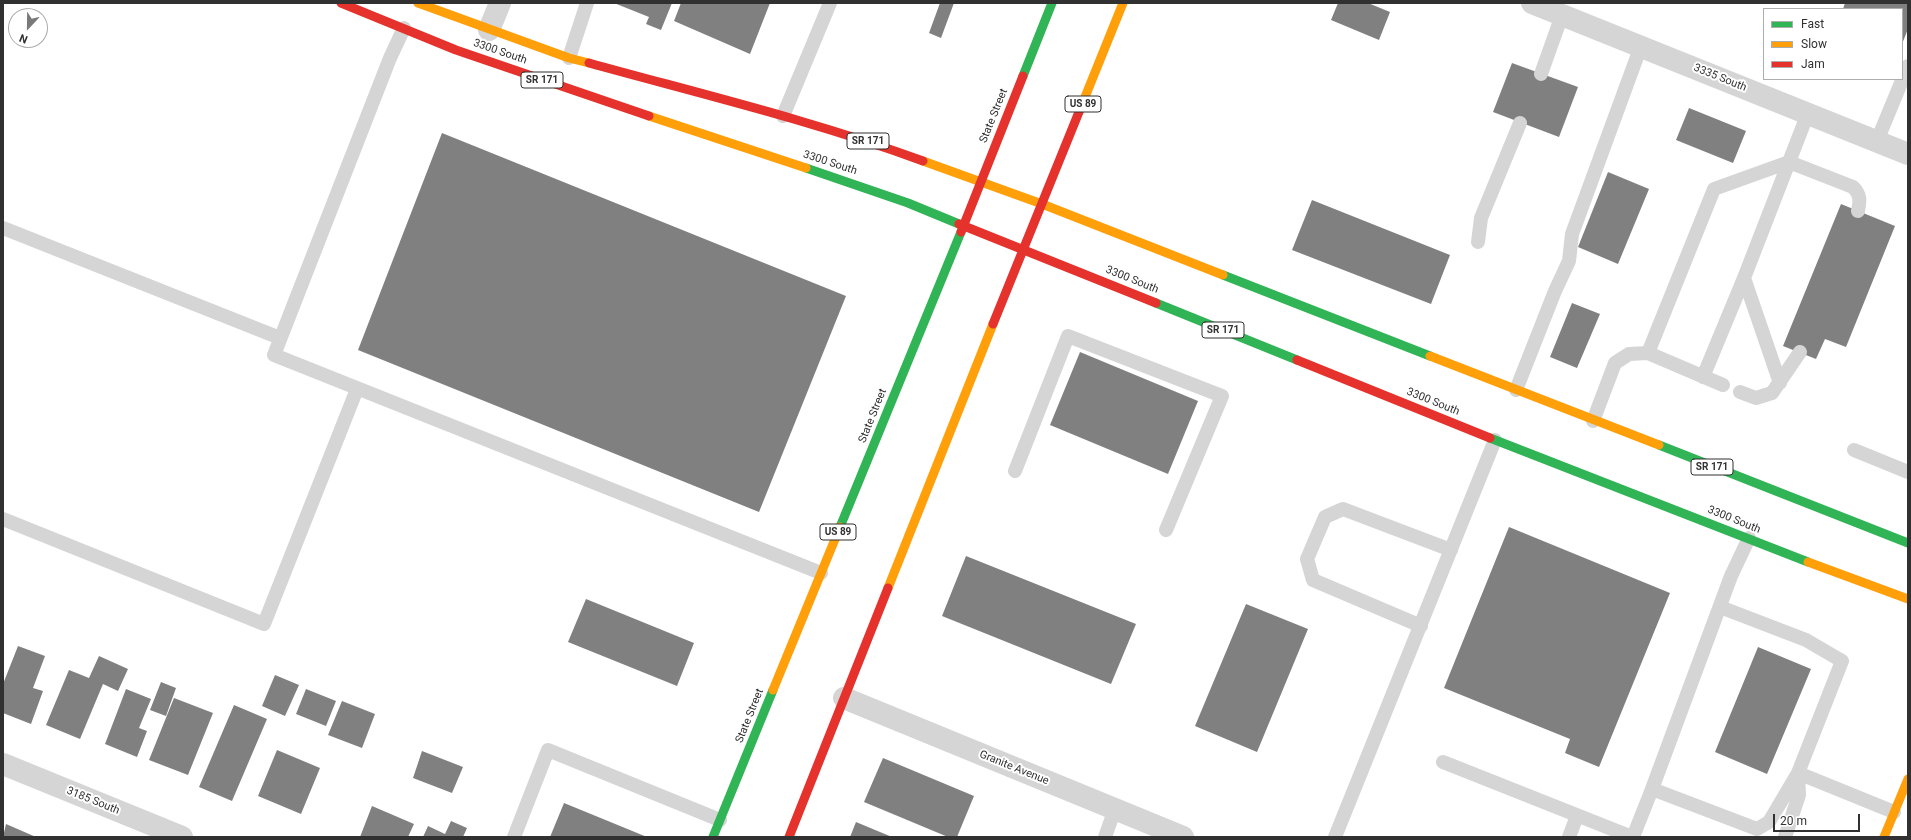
<!DOCTYPE html>
<style>
body{margin:0}
#map{position:relative;width:1911px;height:840px;overflow:hidden;background:#fff;font-family:Roboto,sans-serif}
canvas{display:block}
.frame{position:absolute;inset:0;border:4px solid #313131;pointer-events:none}
.legend{position:absolute;left:1763px;top:8px;width:140px;height:72px;box-sizing:border-box;background:#fff;border:1px solid #adadad;margin:0;padding:5px 7px;list-style:none;font-size:12px;color:#313131}
.legend li{display:flex;align-items:center;gap:8px;height:20px}
.legend b{width:20px;border:1px solid #adadad}
.north{position:absolute;left:8px;top:8px;width:40px;height:40px;box-sizing:border-box;background:#fff;border:1px solid #adadad;border-radius:50%;rotate:202deg;font-size:11px;font-weight:700;line-height:16px;text-align:center;color:#313131}
.north::after{content:'';display:block;margin:auto;width:14px;height:18px;background:#797979;clip-path:polygon(50% 0,100% 100%,50% 72%,0 100%)}
.scale{position:absolute;left:1773px;top:814px;width:87px;height:18px;box-sizing:border-box;border:2px solid #313131;border-top:0;padding-left:5px;font-size:12px;line-height:14px;white-space:nowrap;color:#313131;-webkit-text-stroke:3px #fff;paint-order:stroke}
</style>
<div id="map">
<canvas width="1911" height="840"></canvas>
<div class="frame"></div>
<ul class="legend">
<li><b style="height:5px;background:#30b455"></b>Fast</li>
<li><b style="height:5px;background:#ff9f0a"></b>Slow</li>
<li><b style="height:5px;background:#e5322d"></b>Jam</li>
</ul>
<div class="north">N</div>
<div class="scale">20 m</div>
</div>
<script>
const g = document.querySelector('canvas').getContext('2d');
g.lineJoin = 'round';
function fillPath(path, color) { g.fillStyle = color; g.fill(path, 'evenodd'); }
function strokePath(path, color, width, dash) { g.strokeStyle = color; g.lineWidth = width; g.lineCap = dash ? 'butt' : 'round'; g.setLineDash(dash || []); g.stroke(path); }
function label(font, color, halo, rows, align = 'center') {
  g.font = font + ' Roboto,sans-serif'; g.lineWidth = 4; g.setLineDash([]); g.textBaseline = 'middle'; g.strokeStyle = halo; g.fillStyle = color; for (const [text, x, y, turn = 0] of rows) {
    g.save(); g.translate(x, y); g.rotate((+turn || 0) * Math.PI / 180); g.textAlign = isNaN(turn) ? turn : align; if (halo) g.strokeText(text, 0, 0); g.fillText(text, 0, 0); g.restore();
  }
}
fillPath(new Path2D(`
 M614,3H672L661,30L646,24L649,17Z
 M681,3H770L750,54L674,21Z
 M940,3H954L941,38L929,33Z
 M1338,3H1368L1390,12L1379,40L1331,20Z
 M1845,3H1908V29L1902,44V9H1843Z
 M1512,63L1578,87L1559,137L1493,112Z
 M1689,108L1746,131L1733,163L1676,140Z
 M442,133L846,296L759,512L358,350Z
 M1608,172L1649,189L1618,264L1578,247Z
 M1312,200L1450,255L1431,304L1292,250Z
 M1841,204L1895,226L1846,347L1825,339L1816,359L1783,346Z
 M1572,303L1600,314L1577,368L1550,357Z
 M1080,352L1198,401L1168,474L1050,425Z
 M1509,527L1670,593L1599,767L1565,753L1570,739L1444,688Z
 M966,556L1136,624L1111,684L942,616Z
 M586,599L694,643L677,686L568,642Z
 M1246,604L1308,629L1257,752L1195,726Z
 M18,646L45,656L33,688L43,691L31,724L3,713V684Z
 M1758,647L1811,669L1767,774L1715,752Z
 M99,656L128,669L118,691L103,684L80,739L46,725L69,670L89,678Z
 M275,675L299,685L285,716L262,706Z
 M161,682L176,688L166,716L150,710Z
 M126,689L151,699L139,728L147,731L137,757L105,744Z
 M306,689L336,701L326,726L296,714Z
 M174,698L213,713L188,775L149,760Z
 M342,701L375,714L362,748L328,735Z
 M234,705L267,719L232,801L199,787Z
 M277,750L320,768L301,814L258,796Z
 M422,751L463,767L452,793L413,778Z
 M883,758L974,796L957,837H948L864,802Z
 M564,803L647,837H550Z
 M372,806L414,824L408,837H360Z
 M451,821L467,828L463,837H423L428,826L445,834Z
 M856,822L892,837H850Z
 M6,824L36,837H3Z`), '#808080');
strokePath(new Path2D(`
 M404,28L390,58L274,355L821,573
 M569,58L587,3
 M1541,74L1562,15
 M783,116L830,3
 M1877,141L1908,66
 M3,228L280,338
 M1478,242L1481,218L1520,123
 M1744,278L1780,383
 M1648,353L1714,189L1789,162L1853,187C1861,195 1860,201 1858,211
 M1703,377L1744,278L1808,113
 M1516,390L1555,291L1569,261L1572,234L1641,46
 M1740,392L1756,398L1772,393L1800,352
 M1593,421L1615,363L1629,354L1648,353L1723,385
 M1854,450L1908,472
 M1015,471L1068,336L1222,396L1166,530
 M3,519L264,624L357,389
 M1720,607L1806,640L1842,661L1798,773L1769,822L1757,829L1652,789L1731,576L1749,538
 M1421,626L1313,580L1307,559L1325,517L1343,509L1451,550
 M1443,762L1632,837
 M1798,773L1894,812
 M514,837L548,750L720,820
 M1105,837L1115,809
 M1335,837L1495,440
 M1569,837L1577,816
 M1633,837L1652,789
 M1785,837L1799,795L1798,773`), '#d5d5d5', 14);
strokePath(new Path2D(`
 M1532,3L1908,154
 M489,30L500,3
 M844,698L1183,837
 M3,764L182,837`), '#d5d5d5', 22);
strokePath(new Path2D(`
 M1023,76L1052,3
 M806,168L908,203L959,224
 M1223,275L1430,356
 M1156,303L1297,360
 M1490,438L1808,562
 M1659,445L1908,543
 M840,527L961,232
 M713,837L773,690`), '#30b455', 9);
strokePath(new Path2D(`
 M418,3L569,58L589,63
 M1081,107L1123,3
 M649,116L806,168
 M923,161L1042,204L1223,275
 M1430,356L1659,445
 M1808,562L1908,599
 M888,588L993,324
 M773,690L840,527
 M1884,837L1908,779`), '#ff9f0a', 9);
strokePath(new Path2D(`
 M341,3L456,50L649,116
 M589,63C701,94 814,121 923,161
 M959,224L1156,303
 M961,232L1023,76
 M993,324L1081,107
 M1297,360L1490,438
 M789,837L888,588`), '#e5322d', 9);
for (const [x, y, w] of [
 [542,80,42],
 [1083,104,36],
 [868,141,42],
 [1223,330,42],
 [1712,467,42],
 [838,532,36]
]) { const box = new Path2D(); box.roundRect(x - w / 2, y - 8, w, 16, 3); g.fillStyle = '#fff'; g.fill(box); strokePath(box, '#313131', 1); }
label('bold 10px', '#313131', null, [
 ["SR 171",542,80],
 ["US 89",1083,104],
 ["SR 171",868,141],
 ["SR 171",1223,330],
 ["SR 171",1712,467],
 ["US 89",838,532]
]);
label('11px', '#313131', '#fff', [
 ["3300 South",500,52,19],
 ["3335 South",1720,78,22],
 ["State Street",994,116,-68],
 ["3300 South",830,163,18],
 ["3300 South",1132,280,22],
 ["3300 South",1433,402,22],
 ["State Street",873,416,-68],
 ["3300 South",1734,520,22],
 ["State Street",750,716,-68],
 ["Granite Avenue",1014,768,22],
 ["3185 South",93,801,22]
]);
</script>
